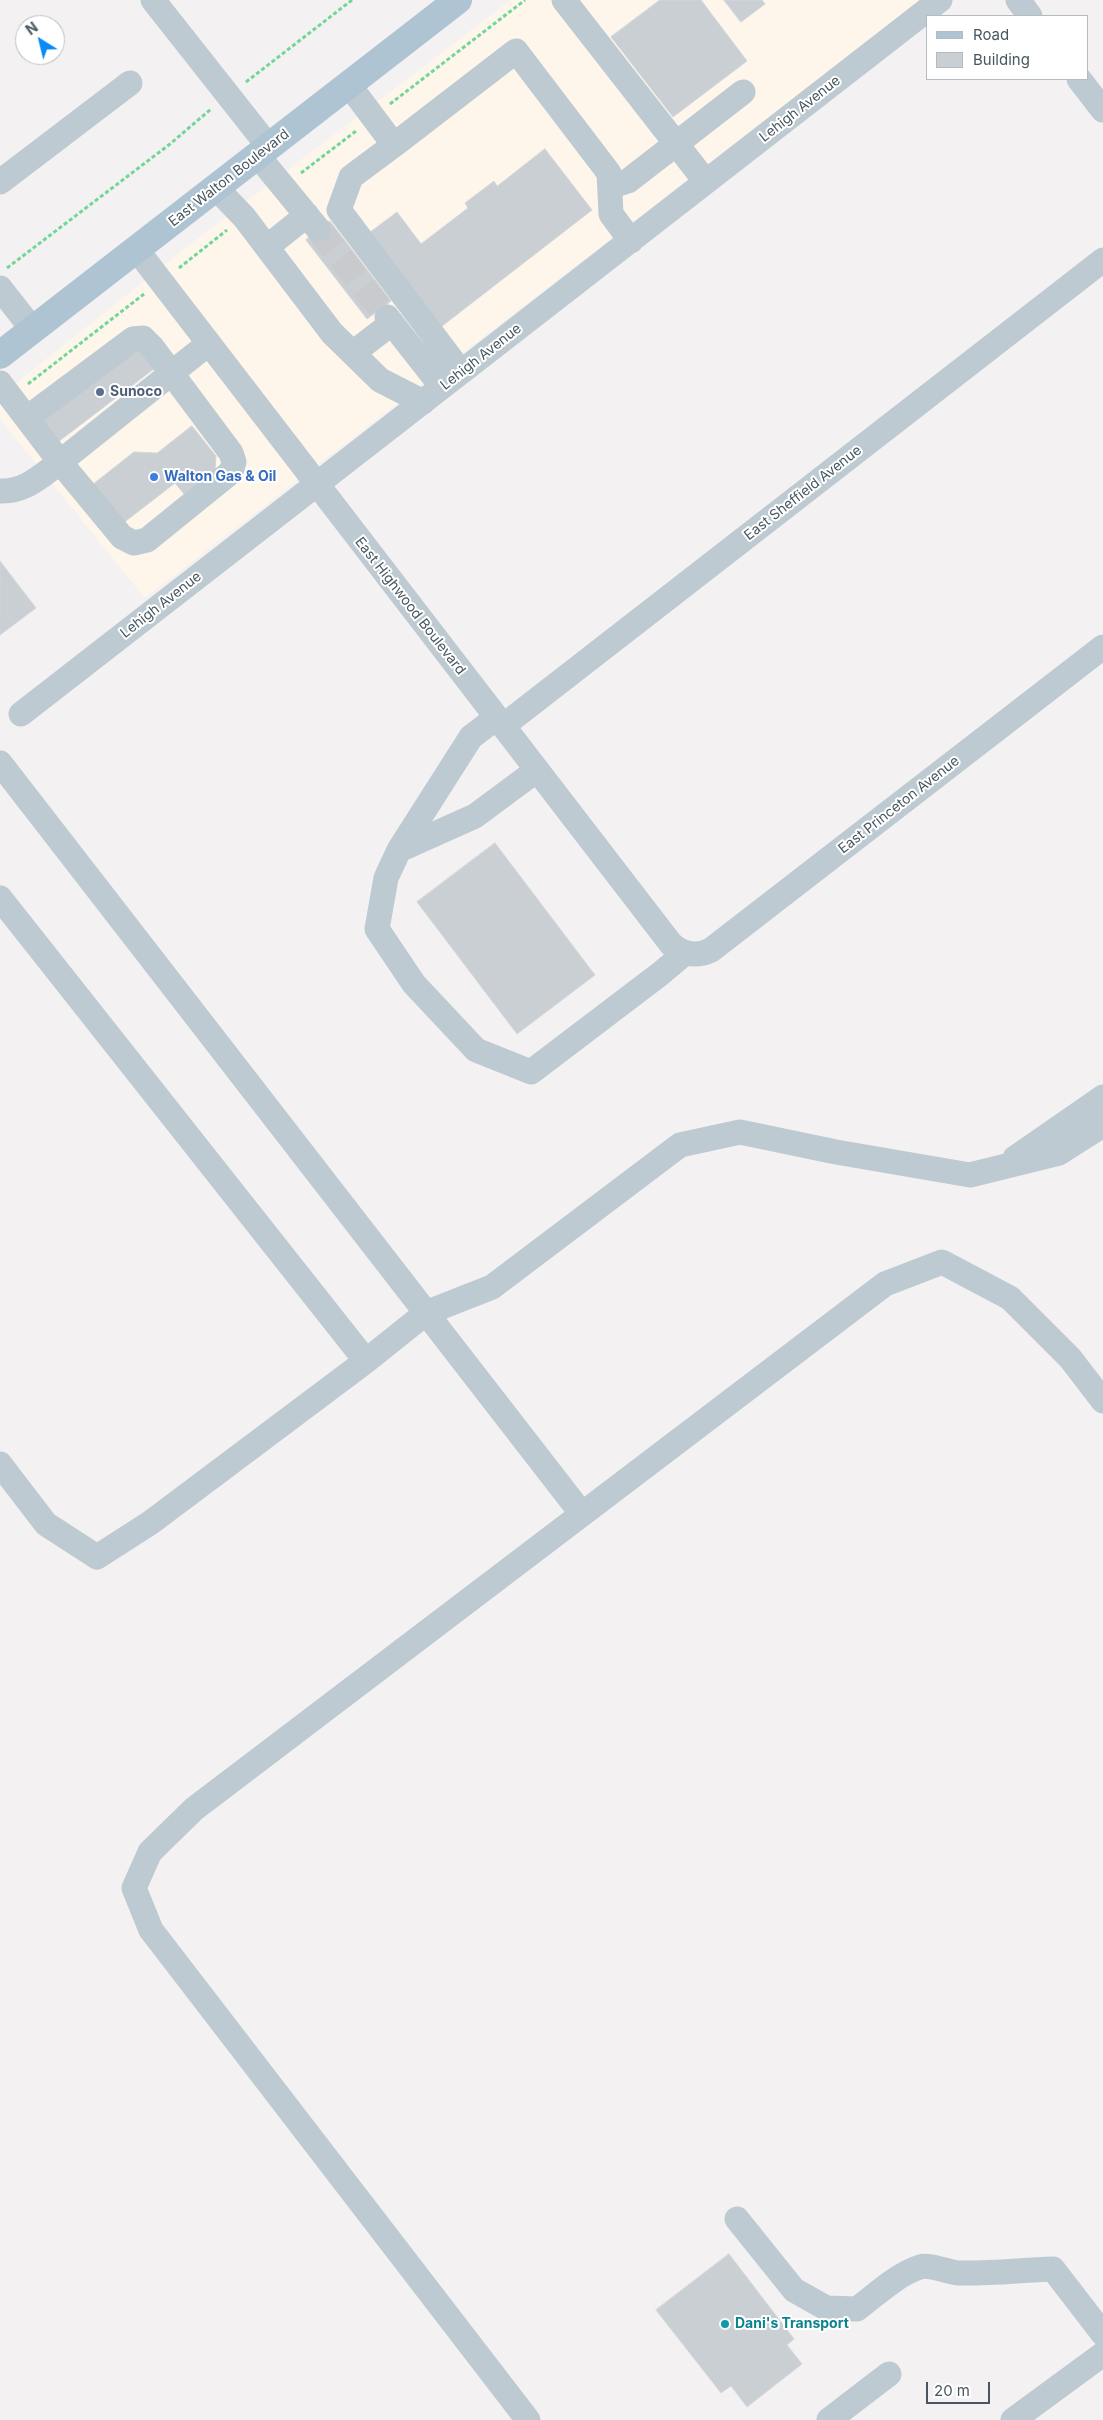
<!DOCTYPE html>
<style>
body{margin:0}
#map{position:relative;width:1103px;height:2420px;overflow:hidden;background:#f3f1f1;font-family:Inter,sans-serif}
canvas{display:block}
.legend{position:absolute;left:926px;top:15px;width:162px;height:65px;box-sizing:border-box;background:#fff;border:1px solid #b5bcbf;margin:0;padding:6px 9px;list-style:none;font-size:15px;color:#475760}
.legend li{display:flex;align-items:center;gap:10px;height:25px}
.legend b{width:25px;border:1px solid #b5bcbf}
.north{position:absolute;left:15px;top:15px;width:50px;height:50px;box-sizing:border-box;background:#fff;border:1px solid #b5bcbf;border-radius:50%;rotate:324deg;font-size:14px;font-weight:700;line-height:20px;text-align:center;color:#475760}
.north::after{content:'';display:block;margin:auto;width:18px;height:22px;background:#088af7;clip-path:polygon(50% 0,100% 100%,50% 72%,0 100%)}
.scale{position:absolute;left:926px;top:2382px;width:64px;height:22px;box-sizing:border-box;border:2px solid #475760;border-top:0;padding-left:6px;font-size:15px;line-height:18px;white-space:nowrap;color:#475760;-webkit-text-stroke:4px #fff;paint-order:stroke}
</style>
<div id="map">
<canvas width="1103" height="2420"></canvas>
<ul class="legend">
<li><b style="height:6px;background:#aec4d2"></b>Road</li>
<li><b style="height:14px;background:#cacfd4"></b>Building</li>
</ul>
<div class="north">N</div>
<div class="scale">20 m</div>
</div>
<script>
const g = document.querySelector('canvas').getContext('2d');
g.lineJoin = 'round';
function fillPath(path, color) { g.fillStyle = color; g.fill(path, 'evenodd'); }
function strokePath(path, color, width, dash) { g.strokeStyle = color; g.lineWidth = width; g.lineCap = dash ? 'butt' : 'round'; g.setLineDash(dash || []); g.stroke(path); }
function label(font, color, halo, rows, align = 'center') {
  g.font = font + ' Inter,sans-serif'; g.lineWidth = 4; g.setLineDash([]); g.textBaseline = 'middle'; g.strokeStyle = halo; g.fillStyle = color; for (const [text, x, y, turn = 0] of rows) {
    g.save(); g.translate(x, y); g.rotate((+turn || 0) * Math.PI / 180); g.textAlign = isNaN(turn) ? turn : align; if (halo) g.strokeText(text, 0, 0); g.fillText(text, 0, 0); g.restore();
  }
}
fillPath(new Path2D(`
 M511,0H920L145,598L0,419V396L197,239Z`), '#fef6ea');
const building = new Path2D(`
 M660,0H701L747,61L673,117L611,37Z
 M724,0H762L765,4L741,22Z
 M545,149L592,210L437,330L365,236L397,212L421,244L468,208L465,203L494,181L497,186Z
 M330,221L391,301L367,319L306,240Z
 M141,343L159,365L58,442L41,420Z
 M192,426L216,456L215,470L184,494L175,483L122,524L92,485L134,452L157,453Z
 M0,561L36,608L0,635Z
 M495,843L595,975L517,1034L417,902Z
 M729,2254L794,2339L787,2345L802,2364L747,2407L731,2386L721,2393L656,2310Z`);
fillPath(building, '#cacfd4');
strokePath(building, '#d4d8dd', 1);
strokePath(new Path2D(`
 M318,229L387,317`), '#c8cacd', 25, [25, 12]);
strokePath(new Path2D(`
 M246,82L352,0
 M390,104L525,0
 M301,173L356,131
 M7,268L170,144L211,109
 M179,268L227,230
 M28,384L144,294`), '#70d699', 3, [4, 2.5]);
strokePath(new Path2D(`
 M153,0L269,147
 M564,0L706,182
 M1018,0L1030,16
 M1079,79L1103,110
 M349,85L394,145L516,51L609,173L611,214L631,241
 M394,145L351,177L339,210L461,372
 M258,156L318,229
 M0,182L130,83
 M610,187L628,181L743,92
 M216,188L244,217L332,333L380,380L423,402
 M267,247L307,215
 M137,250L671,944C683,955 697,957 711,950L1103,647
 M0,288L33,330
 M387,317L442,387
 M353,353L392,323
 M0,383L60,462L208,344
 M0,491C25,492 41,476 60,462L122,537L134,543L147,540L231,472L234,462L231,453L152,347L143,338L133,339L27,418
 M21,714L940,0
 M496,718L471,737L399,850L386,878L377,929L414,984L476,1050L531,1072L660,974L685,953
 M503,726L1103,260
 M0,763L582,1514
 M399,850L475,816L537,770
 M0,898L366,1361L150,1523L97,1557L46,1524L0,1464
 M1015,1158L1103,1097
 M366,1361L426,1313L492,1287L680,1145L740,1132L836,1152L970,1175L1059,1153L1103,1125
 M737,2219L794,2290L826,2308L857,2309C877,2294 896,2275 920,2267C930,2264 947,2272 958,2273C989,2274 1021,2270 1053,2269L1103,2334
 M528,2420L151,1930L134,1888L150,1852L194,1809L885,1284L942,1262L1010,1298L1070,1358L1103,1401
 M829,2420L889,2374
 M1013,2420L1103,2354`), '#bdcad1', 25);
strokePath(new Path2D(`
 M0,355L458,0`), '#aec4d2', 28);
for (const [x, y, r, color] of [
 [100,392,5,"#5c6f8a"],
 [154,477,5,"#3f7fe0"],
 [725,2324,5,"#0f9aa8"]
]) { const dot = new Path2D(); dot.arc(x, y, r, 0, 2 * Math.PI); g.fillStyle = color; g.fill(dot); strokePath(dot, '#fff', 2); }
label('14px', '#475760', '#fff', [
 ["Lehigh Avenue",800,109,-38],
 ["East Walton Boulevard",229,178,-38],
 ["Lehigh Avenue",481,357,-38],
 ["East Sheffield Avenue",803,493,-38],
 ["Lehigh Avenue",161,605,-38],
 ["East Highwood Boulevard",410,606,52],
 ["East Princeton Avenue",899,805,-38]
]);
label('bold 14px', '#4e5e75', '#fff', [
 ["Sunoco",110,392]
], 'left');
label('bold 14px', '#366cbe', '#fff', [
 ["Walton Gas & Oil",164,477]
], 'left');
label('bold 14px', '#0d838f', '#fff', [
 ["Dani's Transport",735,2324]
], 'left');
</script>
